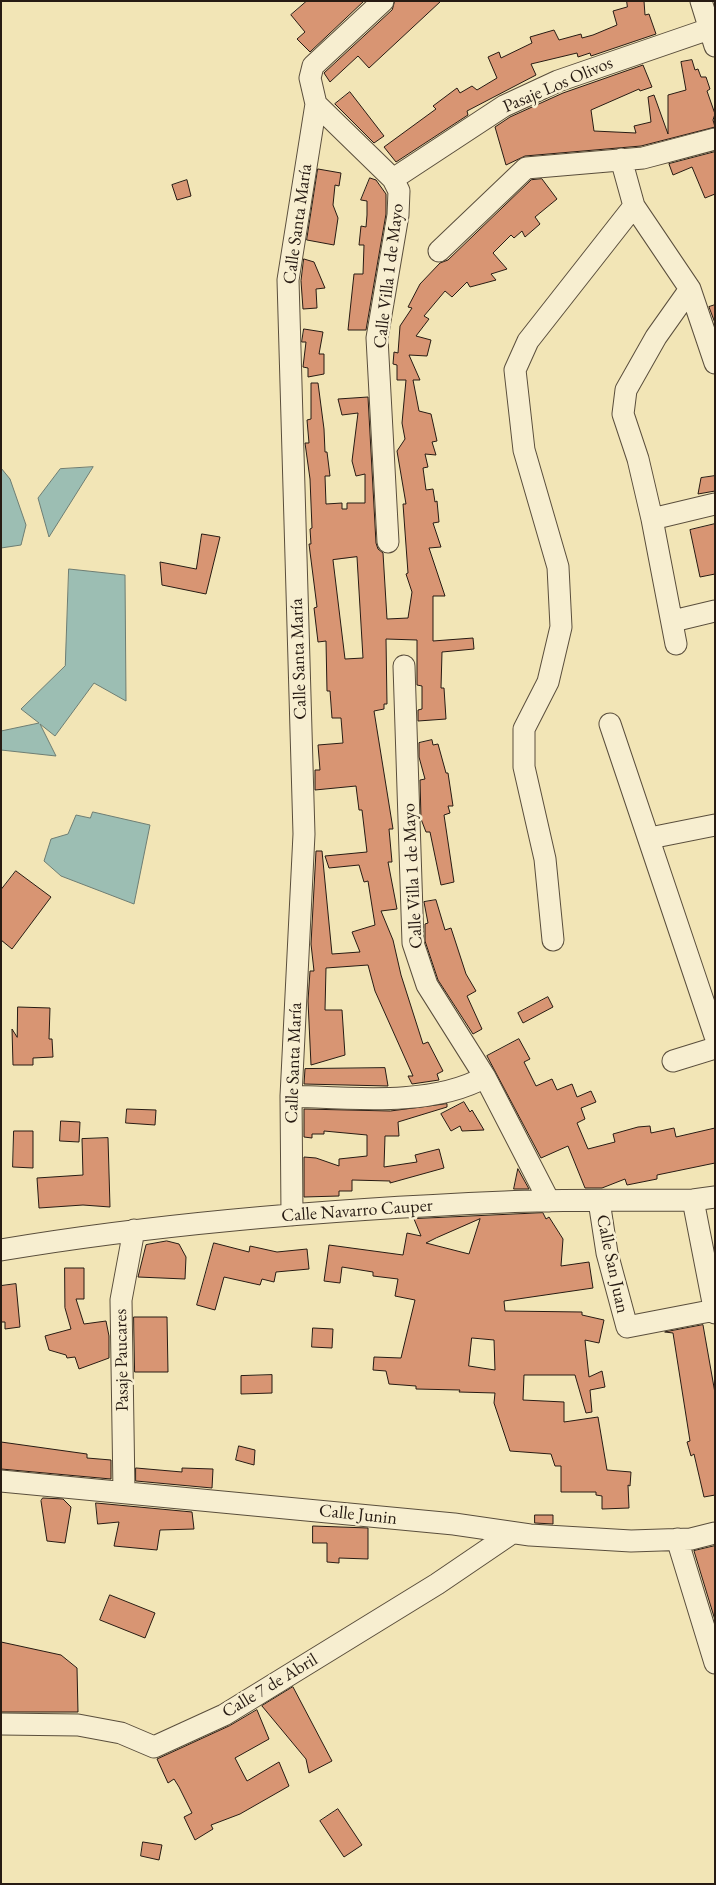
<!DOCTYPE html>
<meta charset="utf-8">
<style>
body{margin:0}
#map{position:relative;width:716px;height:1885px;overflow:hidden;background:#f2e5b6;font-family:"EB Garamond",serif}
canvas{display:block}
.frame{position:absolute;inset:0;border:2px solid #271b13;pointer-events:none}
</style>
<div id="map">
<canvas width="716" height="1885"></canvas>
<div class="frame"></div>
</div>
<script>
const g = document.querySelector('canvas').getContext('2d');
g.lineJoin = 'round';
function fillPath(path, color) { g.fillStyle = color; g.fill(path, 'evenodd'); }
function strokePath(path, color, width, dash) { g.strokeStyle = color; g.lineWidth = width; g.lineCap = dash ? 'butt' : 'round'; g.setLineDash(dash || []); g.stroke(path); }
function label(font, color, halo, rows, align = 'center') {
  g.font = font + ' "EB Garamond",serif'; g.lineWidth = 5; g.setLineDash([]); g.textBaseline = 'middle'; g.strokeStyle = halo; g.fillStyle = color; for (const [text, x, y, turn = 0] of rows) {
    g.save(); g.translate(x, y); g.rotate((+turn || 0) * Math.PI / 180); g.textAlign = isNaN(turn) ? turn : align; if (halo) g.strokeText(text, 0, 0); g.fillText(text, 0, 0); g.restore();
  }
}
const water = new Path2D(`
 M93,467L49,537L38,498L60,469Z
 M1,468L10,479L26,525L21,545L1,548Z
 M69,569L125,575L126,701L94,683L55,736L40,724L56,756L1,750V731L39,723L21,709L65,666Z
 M93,812L150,825L134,904L61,876L44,861L51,839L68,834L76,815L90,818Z`);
fillPath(water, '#9cbeb3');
strokePath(water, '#6d7d73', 1);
const building = new Path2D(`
 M307,1H364L310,52L297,39L305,32L291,15Z
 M395,1H441L369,68L358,56L330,82L324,73L392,10Z
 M627,1H644L645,15L649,14L656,34L591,56L590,53L578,57L577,53L531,64L536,75L467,111L468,115L396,162L384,147L436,109L433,106L457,88L460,93L472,86L477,90L497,78L488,57L499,52L501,58L532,43L530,37L554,30L559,40L581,34L582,38L593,35L617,25L613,11L627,7Z
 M692,60L695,70L698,69L701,77H706L710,89L707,91L715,114L713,120L715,127L641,146L525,156L506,165L495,127L510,117L563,93L643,65L652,87L640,91L639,89L591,110L594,131L636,133L634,126L651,122L648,97L654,95L668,134V95L686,90L681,62Z
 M350,92L384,136L374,143L335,104Z
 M715,152V194L705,198L692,167L673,175L669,164Z
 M318,169L341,173L339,186L335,185L333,205L338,218L334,245L307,240Z
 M370,178L376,180L386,194V214L366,330H348L354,274H363L364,245H359L361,226L366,227L367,215V201L361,200Z
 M542,179L557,199L535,217L540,224L525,237L522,231L514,238L511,235L493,253L507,269L491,274L496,280L470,287L467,282L452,297L445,291L424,316L429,319L416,336L431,340L427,356L409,355L420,380H413L419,411L431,414L437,441L432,442L436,455L425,454L428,467L423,468L426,490L433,489L435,502L437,501L439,522L433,523L441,547L429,548L445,596H433V641L473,638L474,649L442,652L441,688H444L446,719L418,721V710L422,709V686L417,685V640L386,639L387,704H384V709L374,711L393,829H389L392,862H388L397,909L381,911L393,940L401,975L423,1044L428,1042L443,1071L437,1074L439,1080L412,1084L408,1076H413L375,991L368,965L326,968L325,1010H342L345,1055L311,1065L308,1001L310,971H314L311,944L316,851H322L332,954L360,952L352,932L375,925L368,881L364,882L359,865L329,868L325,856L367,852L362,810H359L356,786L315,790V770H320L318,745L343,743L341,718H332L330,691H327L326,641L318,642L314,608L317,607L309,544H311L310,529L312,528L310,479L305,443H309L307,420L311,419V383H318L324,429L325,452H327L330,476H325L326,504L342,503V509H347V503H365V474L356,476L352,461L358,413L342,415L338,399L368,397L376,543L378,549L383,553L387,619L408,618L412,592L406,574L408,573L403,504H406L397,451L405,439L402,423L406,380H397V365L393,364L394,352L398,353L400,326L412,308L408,307L420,284L440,263L448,260L531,180ZM357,557L363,658L345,659L333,560Z
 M187,180L191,196L177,200L172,185Z
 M304,259L314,262L325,288L316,289L317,308L303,309L301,281Z
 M715,305V323L709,307Z
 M304,329L323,332L319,354H324V374L308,377V368L303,367L306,342H302Z
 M715,476V491L698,494L701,478Z
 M715,524V574L700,577L690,530Z
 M202,534L220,537L206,594L162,585L160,562L196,569Z
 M432,740L433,745L438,744L446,773H448L453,806H448L450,813L444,815L454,882L441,885L430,832H426L421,819L420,780L425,779L419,757V743Z
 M16,871L51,897L12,949L1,940V890Z
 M436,900L445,930L451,928L466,974L476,991L467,996L482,1029L473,1034L438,980L425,941V924L428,923L424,902Z
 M548,997L553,1007L523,1023L518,1013Z
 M18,1007L50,1008L49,1039H52L53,1057L33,1058V1065H13L12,1029L17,1037Z
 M519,1039L530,1059L524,1062L536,1086L552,1079L557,1090L572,1084L577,1097L591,1091L596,1102L581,1108L585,1119L577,1123L588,1149L615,1142L613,1134L638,1127L650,1126L651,1133L674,1128L676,1137L715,1128V1163L657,1175V1179L627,1185L625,1179L602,1188H585L568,1146L541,1158L487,1056Z
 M385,1068L388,1086L304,1084L305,1069Z
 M464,1102L470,1112L472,1110L484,1130L462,1131L460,1126L451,1131L441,1114Z
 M447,1104V1107L398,1122L399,1136H385L384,1167L417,1162L415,1155L439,1149L444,1168L390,1183V1181L352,1180V1191H339V1196L304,1197V1157L316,1158L339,1166V1159L367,1156V1135L324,1131V1134H312V1138L304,1137V1109L390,1111Z
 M127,1109L156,1110L155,1125L126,1123Z
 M61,1121L80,1122L79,1142L60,1141Z
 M14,1131H33V1168L13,1167Z
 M108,1138L110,1207L83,1205L39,1208L37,1178L83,1175L82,1139Z
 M518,1169L529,1189H514Z
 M543,1213L546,1219L549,1217L563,1239L561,1266L589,1262L593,1288L504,1301L505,1311L582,1312V1315L604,1320L599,1343L585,1340L589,1377L602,1371L605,1387L590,1390L592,1412L586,1413L575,1375H524L523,1400L564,1402V1422L598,1417L607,1470L631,1472L630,1486L628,1485L629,1508L602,1509V1496L596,1495V1492H561V1466H555L551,1454L510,1451L494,1403L495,1393L459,1392L460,1390L416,1389V1386L389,1384L386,1371L373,1370L374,1357L401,1358L415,1300L395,1296L398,1279L373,1276V1272L342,1267L340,1283L324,1281L329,1245L403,1255L407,1233L421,1236L414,1219ZM480,1219L469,1254L426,1243L436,1238ZM472,1338L494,1340L495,1370L469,1366Z
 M167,1241L179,1244L186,1257L185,1279L138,1277L146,1245Z
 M214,1243L249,1252L250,1246L277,1252L307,1249L309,1269L276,1272L274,1282L262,1279L260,1285L224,1277L215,1310L197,1305Z
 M65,1268H84V1299H76L84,1324L106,1321L109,1336V1358L79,1369L75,1357L67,1358L66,1355L49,1350L45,1336L71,1329L65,1308Z
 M16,1284L20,1327L5,1329V1322H1V1286Z
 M134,1317H167L168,1372H135Z
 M703,1325L715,1393V1495L704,1497L694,1454L691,1456L687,1442L690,1441L673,1333L665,1332Z
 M313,1328L333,1329L332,1348L312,1347Z
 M272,1375V1393L241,1394V1376Z
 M1,1442L87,1454V1458L111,1460V1479L1,1469Z
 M239,1446L255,1450L254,1465L236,1460Z
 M136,1468L182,1472V1468L213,1469L212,1488L136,1481Z
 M43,1498L63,1499L71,1507L65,1543L47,1541L41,1501Z
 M96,1503L192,1512L194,1529L160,1530L157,1550L114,1546L119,1522L98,1524Z
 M535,1515H553V1524L535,1523Z
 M313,1526L368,1528V1559L339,1558V1563L327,1562V1543H313Z
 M715,1546V1620L694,1551Z
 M110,1595L155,1613L145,1638L100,1620Z
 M1,1642L61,1655L77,1668L78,1712H1Z
 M293,1687L332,1761L309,1773L306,1759L262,1706Z
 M257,1710L269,1739L235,1758L247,1781L279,1762L289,1786L240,1814L211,1825L213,1829L195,1840L184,1817L192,1813L179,1787L174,1779L168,1783L157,1759L229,1726Z
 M338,1809L362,1845L344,1857L320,1821Z
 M143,1842L162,1845L159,1860L141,1856Z`);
fillPath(building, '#d89573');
strokePath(building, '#271b13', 1);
const minor = new Path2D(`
 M701,1L715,46
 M316,104L393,179L399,191L398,215L377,338L388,542
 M621,159L634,206L690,289L715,363
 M393,179L504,106L558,81L715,27
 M439,251L526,168L643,158L715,139
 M652,519L715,504
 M673,621L715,611
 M676,644L652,519L638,459L623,414L626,390L656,337L690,289
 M404,666L413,943L427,985L485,1077L549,1201
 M610,724L715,1036
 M650,838L715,825
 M553,940L545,859L524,767V729L548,682L561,627L558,567L524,450L515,370L528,341L634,206
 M673,1061L715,1048
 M291,1096C350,1098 432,1107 485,1077
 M693,1200L715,1313
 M599,1201L607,1253L627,1327L715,1310
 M292,1215L291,1096L304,834L288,280L316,104L310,78L313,66L383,1
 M1,1250C167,1222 336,1209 505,1202C567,1199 631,1201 693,1200L715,1197
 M1,1481L454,1524L530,1535L631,1541L691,1539L715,1533
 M124,1492L121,1300L134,1230
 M677,1539L715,1663
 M1,1724L78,1725L121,1733L154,1747L224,1715L437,1584L512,1533`);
strokePath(minor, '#5a4e3c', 23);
strokePath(minor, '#f7eed0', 21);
label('18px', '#271b13', '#f7eed0', [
 ["Pasaje Los Olivos",558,85,-23],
 ["Calle Santa María",298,224,-82],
 ["Calle Villa 1 de Mayo",389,276,-83],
 ["Calle Santa María",299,659,-92],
 ["Calle Villa 1 de Mayo",413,876,-93],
 ["Calle Santa María",294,1063,-88],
 ["Calle Navarro Cauper",357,1211,-4],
 ["Calle San Juan",612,1264,78],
 ["Pasaje Paucares",122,1360,-91],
 ["Calle Junin",358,1515,6],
 ["Calle 7 de Abril",270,1686,-31]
]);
</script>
